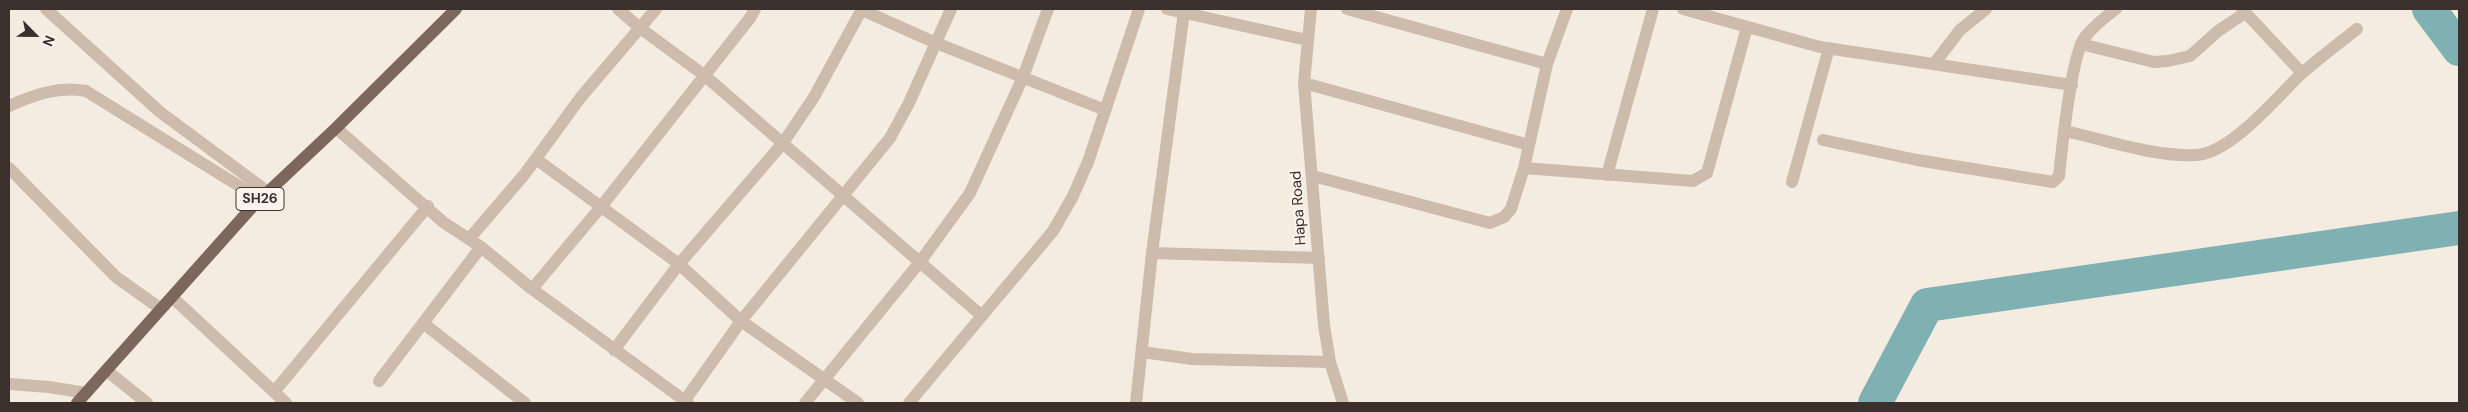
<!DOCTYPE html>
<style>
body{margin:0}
#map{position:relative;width:2468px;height:412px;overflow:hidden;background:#f4ebe1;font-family:"DM Sans",sans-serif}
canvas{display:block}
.frame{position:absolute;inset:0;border:10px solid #3b302b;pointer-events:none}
.north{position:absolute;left:10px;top:10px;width:50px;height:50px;-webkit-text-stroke:4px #fbf5ee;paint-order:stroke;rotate:113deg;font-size:14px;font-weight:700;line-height:20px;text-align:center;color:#3b302b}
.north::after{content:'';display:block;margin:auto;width:18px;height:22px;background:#3b302b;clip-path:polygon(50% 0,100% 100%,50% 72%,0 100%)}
</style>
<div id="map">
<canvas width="2468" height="412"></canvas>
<div class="frame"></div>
<div class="north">N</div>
</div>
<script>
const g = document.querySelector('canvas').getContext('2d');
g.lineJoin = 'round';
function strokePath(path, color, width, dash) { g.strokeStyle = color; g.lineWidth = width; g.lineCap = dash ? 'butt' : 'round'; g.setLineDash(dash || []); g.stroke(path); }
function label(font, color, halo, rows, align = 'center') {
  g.font = font + ' "DM Sans",sans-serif'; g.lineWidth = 4; g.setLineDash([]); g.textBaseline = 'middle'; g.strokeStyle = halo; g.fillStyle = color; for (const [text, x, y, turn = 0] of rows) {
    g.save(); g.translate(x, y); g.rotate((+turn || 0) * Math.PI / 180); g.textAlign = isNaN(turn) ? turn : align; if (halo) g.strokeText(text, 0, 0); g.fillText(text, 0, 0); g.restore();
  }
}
strokePath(new Path2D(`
 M2429,9L2459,49
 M1875,403L1927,305L2459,228`), '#7fb0b2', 34);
strokePath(new Path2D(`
 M46,9L160,112L268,192
 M618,9L640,28L704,75L982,316
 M1167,9L1307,40
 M1311,9L1304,83L1324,325L1330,362L1343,403
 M1347,9L1547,64
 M1683,9L1820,47L2072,85
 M2242,9L2302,73
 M862,10L936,43L1105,110
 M2081,44L2154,62L2168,61L2190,56L2218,31L2245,13
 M1934,64L1960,30L1986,9
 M1304,83L1529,145
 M9,106C33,95 59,86 86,91L260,199
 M336,128L443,222L481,247L532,289L688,403
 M2065,131C2107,140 2153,157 2196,155C2230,154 2276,98 2300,75C2318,59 2338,44 2357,29
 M1823,140L1917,160L2053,182L2059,176C2062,149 2071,55 2085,37C2093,27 2105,17 2116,9
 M536,159L679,264L741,321L858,403
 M9,168L116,277L161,309
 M1524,168L1693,181L1707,173L1747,27
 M1607,175L1653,9
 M1313,176L1490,223L1504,217L1511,209L1524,168L1547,64L1567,9
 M1792,182L1829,48
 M469,239L524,175L581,97L656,9
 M1152,253L1319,258
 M532,289L600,208L750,18L755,9
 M172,297L286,403
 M423,323L525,403
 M614,350L679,264L783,143L814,97L862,9
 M1142,352L1192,359L1330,362
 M106,370L147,403
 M379,381L481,247
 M9,384L49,387L86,393
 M274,392L428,206
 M683,403L741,321L890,138L909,103L951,9
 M805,403L920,262L970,193L1023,77L1048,9
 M909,403L1053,231L1072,198L1088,162L1139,9
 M1136,403L1152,253L1184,12`), '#cdbbac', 12);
strokePath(new Path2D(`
 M77,403L253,206L336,128L456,9`), '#7d675c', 12);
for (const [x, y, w] of [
 [260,199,48]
]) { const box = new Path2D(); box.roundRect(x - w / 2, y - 11.5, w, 23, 4); g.fillStyle = '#fbf5ee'; g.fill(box); strokePath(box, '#3b302b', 1); }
label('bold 14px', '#3b302b', null, [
 ["SH26",260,199]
]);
label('15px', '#3b302b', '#fbf5ee', [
 ["Hapa Road",1299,208,-94]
]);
</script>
